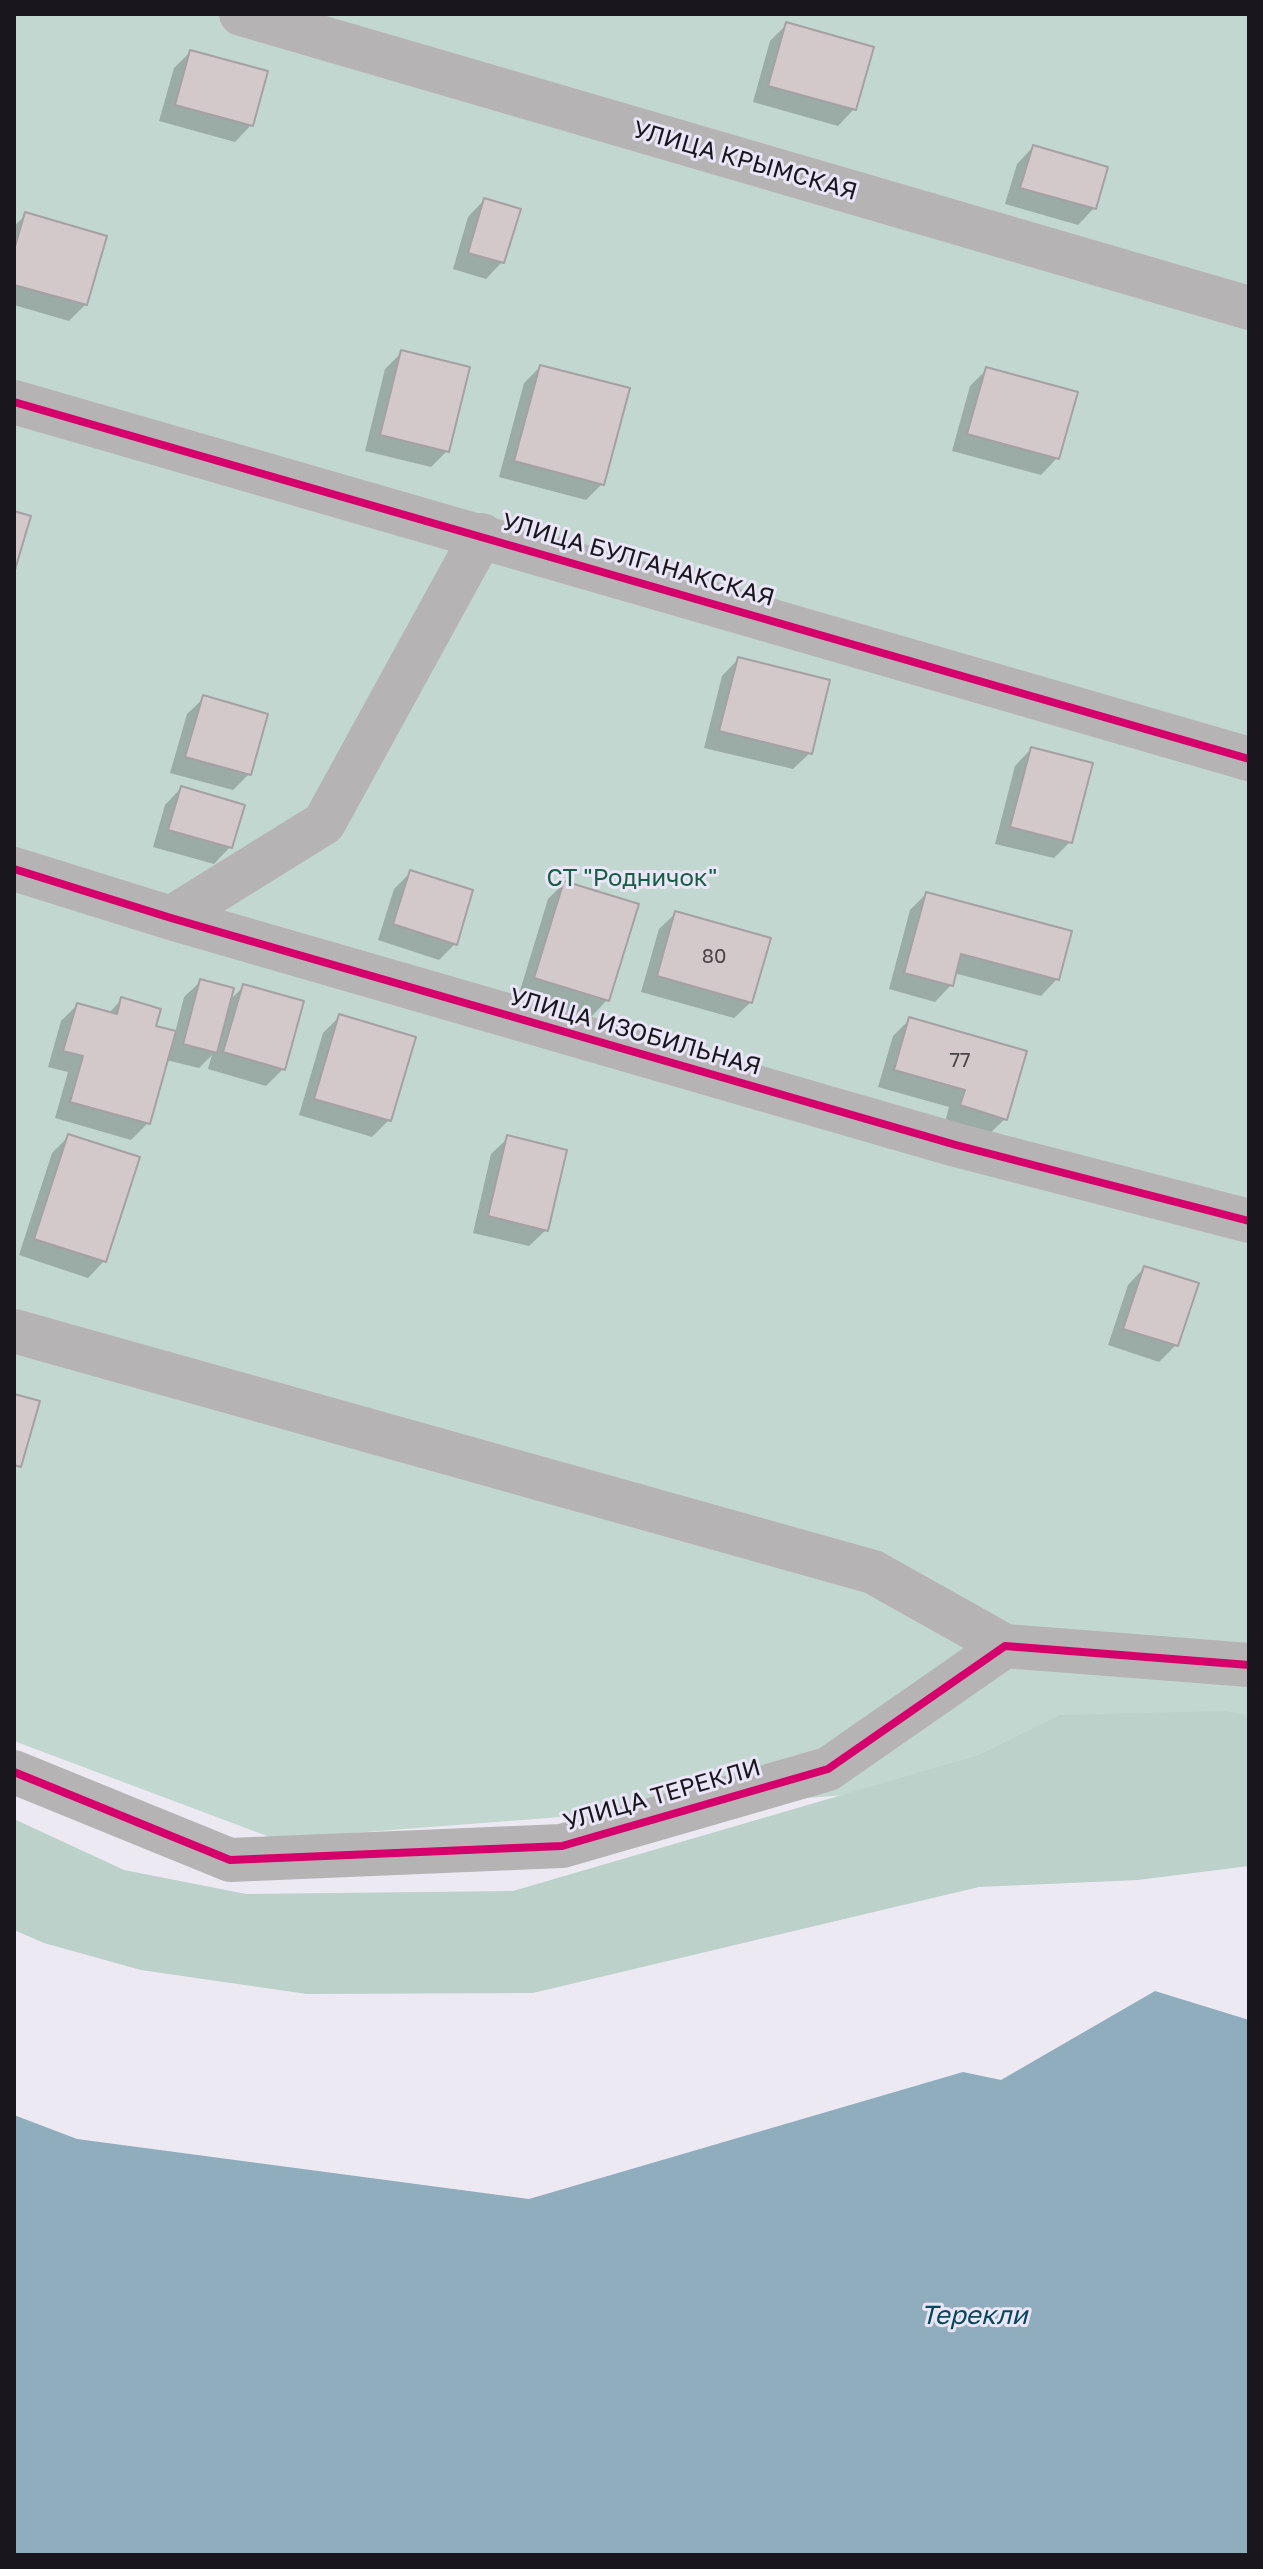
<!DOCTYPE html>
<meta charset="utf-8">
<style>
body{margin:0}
#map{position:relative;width:1263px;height:2569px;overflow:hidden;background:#ece9f3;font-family:"Golos Text",sans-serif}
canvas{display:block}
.frame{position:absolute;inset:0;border:16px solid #19171d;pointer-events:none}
</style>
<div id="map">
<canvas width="1263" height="2569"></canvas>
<div class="frame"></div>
</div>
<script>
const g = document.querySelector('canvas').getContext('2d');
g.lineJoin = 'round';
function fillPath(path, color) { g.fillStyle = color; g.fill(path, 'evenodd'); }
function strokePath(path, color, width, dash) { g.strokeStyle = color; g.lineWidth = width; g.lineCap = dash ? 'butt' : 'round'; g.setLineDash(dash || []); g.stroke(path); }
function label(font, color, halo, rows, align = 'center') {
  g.font = font + ' "Golos Text",sans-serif'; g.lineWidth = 6; g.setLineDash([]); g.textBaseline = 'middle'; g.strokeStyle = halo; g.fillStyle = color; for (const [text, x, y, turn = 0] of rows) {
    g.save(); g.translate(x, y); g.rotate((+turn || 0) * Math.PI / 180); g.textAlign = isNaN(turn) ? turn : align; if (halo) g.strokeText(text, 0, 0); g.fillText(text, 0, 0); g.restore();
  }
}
fillPath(new Path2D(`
 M14,14H1249V1764L275,1839L14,1741Z`), '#c2d7d0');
fillPath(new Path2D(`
 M1224,1711L1249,1715V1866L1138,1880L979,1887L533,1993L307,1994L141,1970L44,1943L14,1930V1819L124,1870L246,1894L513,1891L979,1755L1060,1715Z`), '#bbd1ca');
fillPath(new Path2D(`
 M1155,1991L1249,2020V2555H14V2115L77,2139L529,2199L963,2072L1001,2080Z`), '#8fadbd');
fillPath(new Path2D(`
 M787,24L854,109L838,126L753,102L770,41Z
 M190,52L251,125L235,142L159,121L174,68Z
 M1033,147L1094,208L1078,225L1005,204L1017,164Z
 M484,200L502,262L486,279L453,269L468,217Z
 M26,215L86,304L69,321L14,305V226Z
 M401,353L447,451L431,467L365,451L385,369Z
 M540,367L602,484L586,500L499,477L524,383Z
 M987,369L1057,458L1041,475L952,451L970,386Z
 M738,659L810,753L793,769L704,748L722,676Z
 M204,698L249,774L233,790L170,773L187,714Z
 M1031,749L1070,842L1054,858L995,844L1015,766Z
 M181,788L230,847L214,864L153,847L165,805Z
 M411,872L455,944L439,960L378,940L394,889Z
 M564,883L607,1000L591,1017L519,994L548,899Z
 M926,894L1057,979L1041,996L954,973L951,985L935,1002L889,989L910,910Z
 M676,913L751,1002L734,1018L641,992L659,929Z
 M201,981L229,1001L244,986L283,1069L266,1086L208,1069L212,1055L199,1068L166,1060L148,1123L131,1140L55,1118L68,1072L48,1067L61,1021L77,1005L108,1014L121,1000L154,1027L175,1033L184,997Z
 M340,1016L389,1120L372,1137L299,1115L323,1033Z
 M910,1019L1005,1119L988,1135L945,1122L949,1107L878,1087L893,1036Z
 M69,1136L104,1261L88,1278L19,1255L52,1153Z
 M508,1138L546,1230L529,1246L473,1233L491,1154Z
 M1144,1268L1176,1345L1159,1362L1108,1345L1128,1285Z`), '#0003');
const building = new Path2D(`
 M786,22L874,47L856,110L768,86Z
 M190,50L268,71L253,126L175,105Z
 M1033,145L1108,167L1096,209L1020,188Z
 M484,198L521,209L504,263L468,253Z
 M25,212L107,236L87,305L14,285V250Z
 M401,350L470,367L449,452L380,435Z
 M540,365L630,388L604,485L514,461Z
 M986,367L1078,392L1059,459L967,434Z
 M14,511L31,516L14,573Z
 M738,657L830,680L812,754L719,731Z
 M203,695L268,714L251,775L185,757Z
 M1031,747L1093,763L1072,843L1010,827Z
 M181,786L245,805L232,848L168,830Z
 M410,870L473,890L457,945L393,924Z
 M564,881L639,904L609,1001L534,978Z
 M926,892L1072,931L1059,980L961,954L953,986L904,973Z
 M675,911L771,938L752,1003L657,976Z
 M200,979L234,988L217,1053L183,1044Z
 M243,984L304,1001L285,1070L223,1052Z
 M121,997L161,1009L156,1026L176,1031L150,1124L70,1102L83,1056L63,1051L77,1003L117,1014Z
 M339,1014L416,1037L391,1121L314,1099Z
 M909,1017L1027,1051L1007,1120L960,1105L965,1090L894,1070Z
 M68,1134L140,1157L106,1262L34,1239Z
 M507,1135L567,1150L548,1231L488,1216Z
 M1144,1266L1199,1283L1178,1346L1123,1329Z
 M14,1394L40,1401L21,1467L14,1465Z`);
fillPath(building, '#d3c9cb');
strokePath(building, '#a5a0a4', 2);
strokePath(new Path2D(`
 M241,14L1249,308
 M14,402L1249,759
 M14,869L171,918L956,1145L1249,1221
 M171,918L324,823L482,535
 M14,1331L873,1572L1005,1646
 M14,1772L230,1860L562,1846L828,1769L1005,1646L1249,1665`), '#b6b3b4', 44);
strokePath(new Path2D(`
 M14,402L1249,759
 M14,869L171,918L956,1145L1249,1221
 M14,1772L230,1860L562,1846L828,1769L1005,1646L1249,1665`), '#d6006c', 8);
label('20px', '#484448', null, [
 ["80",714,957],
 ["77",960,1061]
]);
label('24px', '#19171d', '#eae5f7', [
 ["УЛИЦА КРЫМСКАЯ",745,161,16],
 ["УЛИЦА БУЛГАНАКСКАЯ",638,560,16],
 ["УЛИЦА ИЗОБИЛЬНАЯ",635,1032,16],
 ["УЛИЦА ТЕРЕКЛИ",662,1795,-16]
]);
label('24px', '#156044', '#eae5f7', [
 ["СТ \"Родничок\"",632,878]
]);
label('italic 26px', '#05475c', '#eae5f7', [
 ["Терекли",974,2316]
]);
</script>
